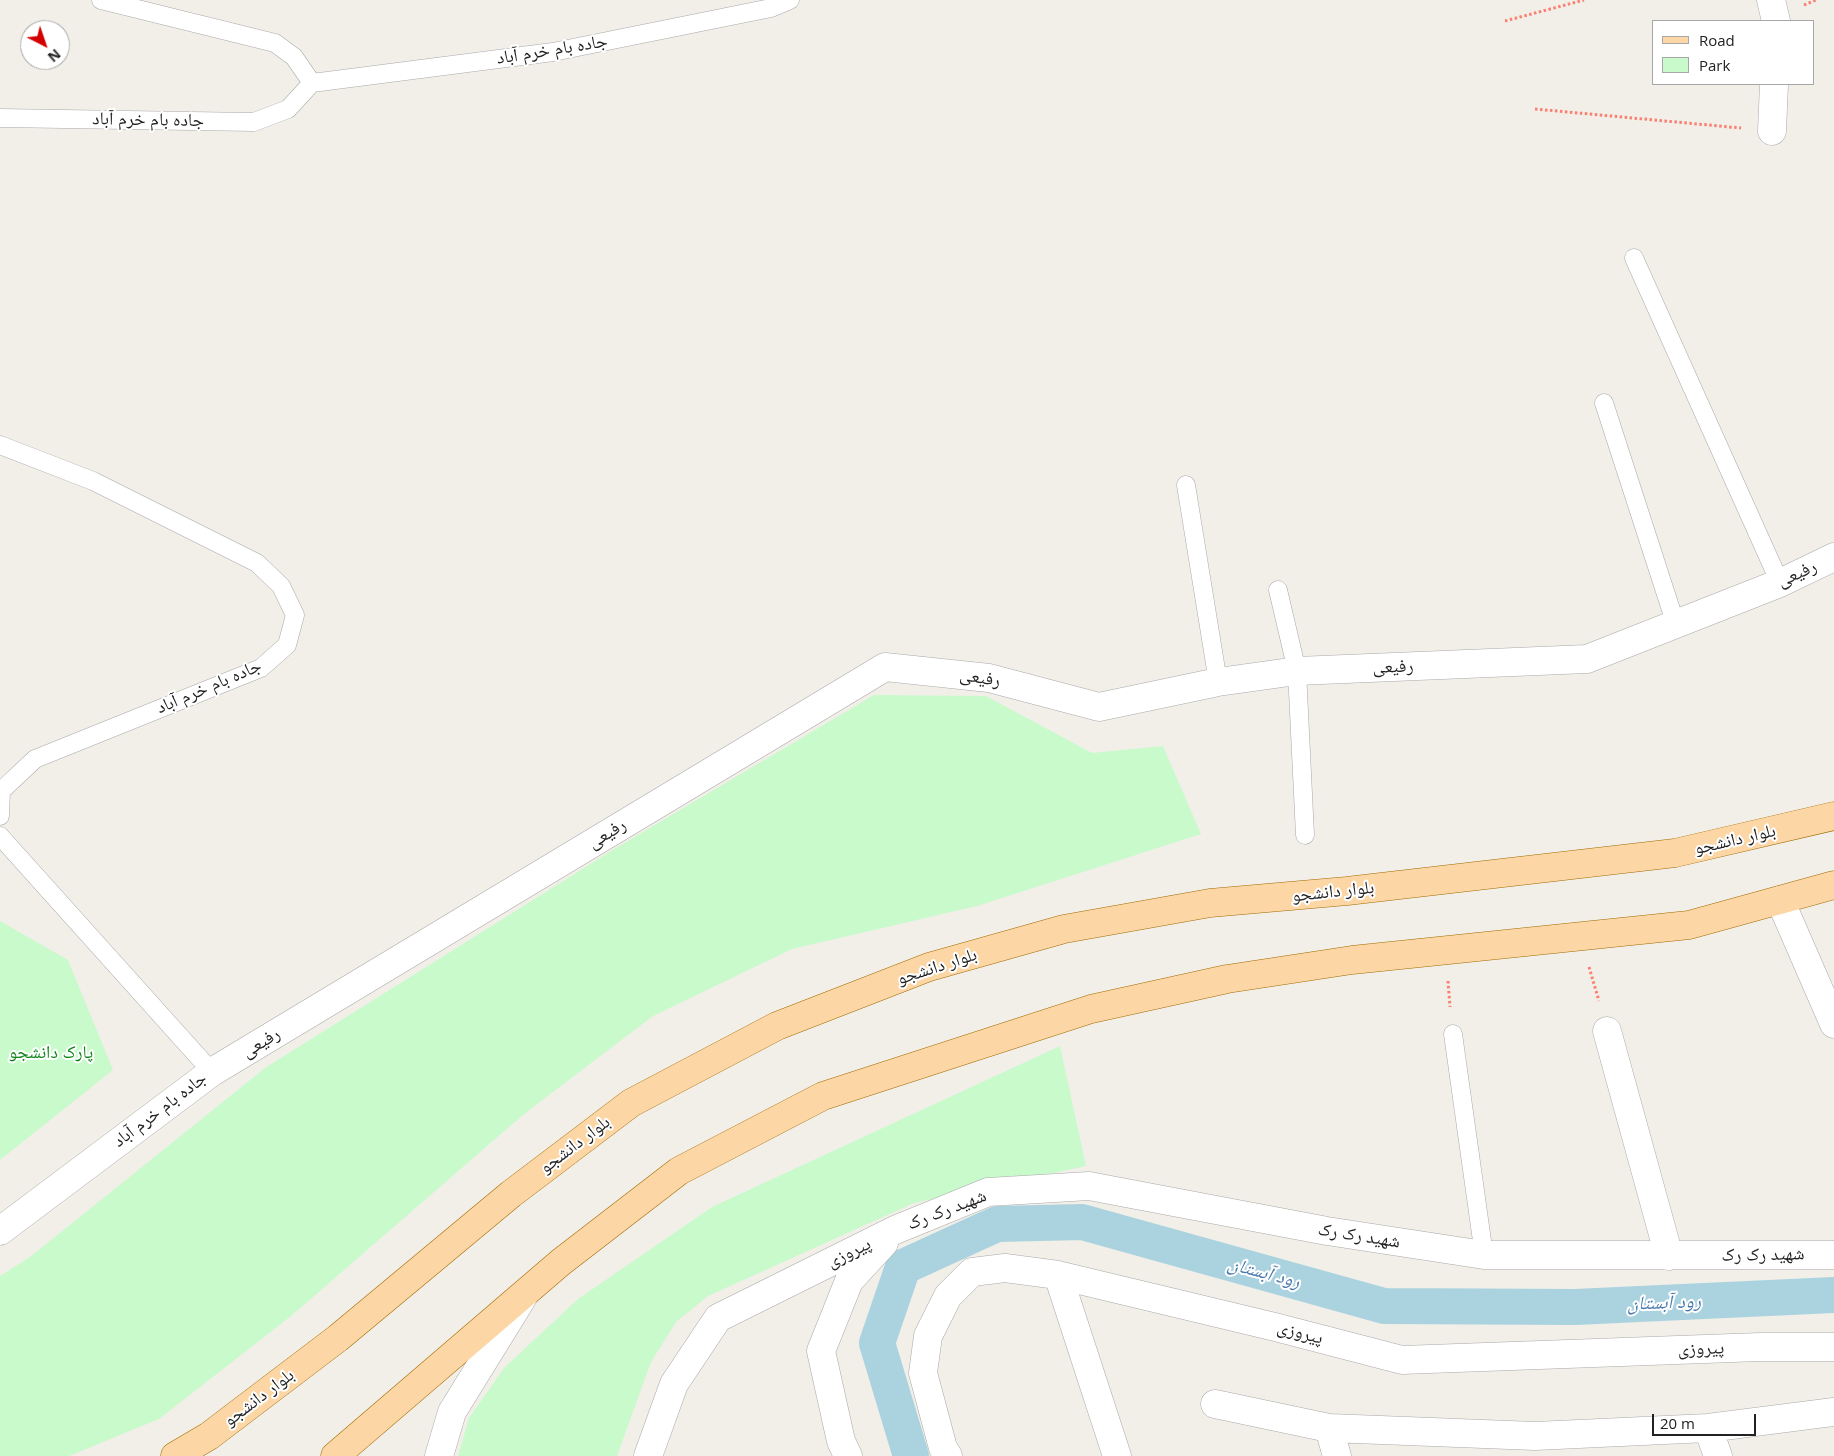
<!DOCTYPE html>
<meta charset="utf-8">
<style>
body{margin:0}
#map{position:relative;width:1834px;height:1456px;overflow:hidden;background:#f2efe9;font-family:"Open Sans",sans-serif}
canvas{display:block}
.legend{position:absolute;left:1652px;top:20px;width:162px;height:65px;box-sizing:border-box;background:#fff;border:1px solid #a7a7a7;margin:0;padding:6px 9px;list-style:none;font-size:15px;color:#222}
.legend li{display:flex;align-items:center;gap:10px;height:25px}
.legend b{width:25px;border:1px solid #a7a7a7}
.north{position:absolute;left:20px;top:20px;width:50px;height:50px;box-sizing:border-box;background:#fff;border:1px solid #a7a7a7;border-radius:50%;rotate:139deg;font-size:14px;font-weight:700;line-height:20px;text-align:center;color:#222}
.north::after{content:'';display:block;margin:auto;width:18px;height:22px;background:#d40000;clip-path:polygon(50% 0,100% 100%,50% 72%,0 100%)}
.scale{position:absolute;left:1652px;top:1414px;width:104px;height:22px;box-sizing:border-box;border:2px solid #222;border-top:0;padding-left:6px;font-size:15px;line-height:18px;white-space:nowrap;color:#222;-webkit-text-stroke:4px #fff;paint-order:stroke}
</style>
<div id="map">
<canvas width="1834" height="1456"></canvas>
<ul class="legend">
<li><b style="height:6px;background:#fcd6a4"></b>Road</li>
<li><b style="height:14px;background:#c8facc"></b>Park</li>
</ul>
<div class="north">N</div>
<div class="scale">20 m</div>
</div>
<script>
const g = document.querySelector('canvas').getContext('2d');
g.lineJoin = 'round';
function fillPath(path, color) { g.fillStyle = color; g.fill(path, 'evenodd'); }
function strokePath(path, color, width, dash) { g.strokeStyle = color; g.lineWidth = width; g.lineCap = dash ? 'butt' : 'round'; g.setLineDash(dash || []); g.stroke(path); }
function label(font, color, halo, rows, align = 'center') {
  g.font = font + ' "Open Sans","Noto Naskh Arabic",sans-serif'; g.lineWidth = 4; g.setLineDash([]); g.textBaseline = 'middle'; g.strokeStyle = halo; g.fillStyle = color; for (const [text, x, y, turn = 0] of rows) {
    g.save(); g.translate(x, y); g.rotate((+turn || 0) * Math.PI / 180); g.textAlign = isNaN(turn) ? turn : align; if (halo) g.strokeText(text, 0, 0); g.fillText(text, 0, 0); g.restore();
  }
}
fillPath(new Path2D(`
 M874,695L986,696L1092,753L1163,746L1201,834L977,906L792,949L653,1016L524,1114L291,1316L159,1419L69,1456H0V1276L30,1257L265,1068L616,848Z
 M0,921L68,960L113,1070L0,1160Z
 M1060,1046L1086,1166L914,1203L708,1296L676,1322L651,1362L617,1456H458L469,1418L504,1368L578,1299L712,1207Z`), '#c8facc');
strokePath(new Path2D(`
 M911,1456L877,1343L903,1267L997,1224L1082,1222L1384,1306L1575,1307L1834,1295`), '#aad3df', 36);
const service = new Path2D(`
 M101,0L275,43L294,57L312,83
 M0,118L254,122L288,109L312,83L553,52L771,8L790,0
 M1634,258L1780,583
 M1604,403L1675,622
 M0,445L93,481L257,563L281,586L295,615L287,645L261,668L35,759L1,791L0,816
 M1186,485L1218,682
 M1278,590L1297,671L1305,835
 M0,836L212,1072
 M1453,1034L1484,1255`);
const minor = new Path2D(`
 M1771,0L1776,21
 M1772,131L1774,84
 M1780,900L1834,1024
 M1607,1031L1669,1256
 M0,1231L212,1072L885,667L989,678L1099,707L1218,682L1297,671L1587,659L1780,583L1834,557
 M1058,1275L1117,1456
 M1215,1404L1329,1428L1535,1436L1708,1428L1834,1412
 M1329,1428L1337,1456
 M1708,1428L1718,1456
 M648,1456L674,1384L718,1318L895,1230L988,1192L1089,1186L1327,1231L1484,1255H1834
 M848,1456L841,1441L821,1351L849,1281L884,1243
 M948,1456L943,1448L923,1373L928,1336L948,1296L972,1272L1005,1268L1058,1275L1275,1327L1402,1360L1760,1347H1834`);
const tertiary = new Path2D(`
 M439,1456L452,1412L523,1297`);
const primary = new Path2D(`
 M175,1456L209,1436L338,1338L511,1194L631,1103L777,1026L929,967L1064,929L1210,903L1347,891L1675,853L1834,816
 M335,1456L561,1262L679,1171L823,1096L1091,1009L1227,979L1352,960L1689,925L1834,885`);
strokePath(service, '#a9a9a9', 19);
strokePath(minor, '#a9a9a9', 29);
strokePath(tertiary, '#a9a9a9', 29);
strokePath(primary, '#a06b00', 29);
strokePath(new Path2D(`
 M1804,5L1816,0
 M1505,21L1584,0
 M1535,109L1741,128
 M1589,967L1599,1001
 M1448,981L1450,1007`), '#fa8072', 3, [2.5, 2.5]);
strokePath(service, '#fff', 18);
strokePath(minor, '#fff', 28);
strokePath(tertiary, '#fff', 28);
strokePath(primary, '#fcd6a4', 28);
label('18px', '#222', '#fff', [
 ["جاده بام خرم آباد",552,50,-9],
 ["جاده بام خرم آباد",148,120,1],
 ["رفیعی",1797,574,-24],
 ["رفیعی",1393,667,-2],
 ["رفیعی",980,678,9],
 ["جاده بام خرم آباد",209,687,-23],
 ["رفیعی",607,834,-31],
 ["بلوار دانشجو",1735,840,-13],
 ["بلوار دانشجو",1333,892,-6],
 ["بلوار دانشجو",937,967,-18],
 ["رفیعی",261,1043,-31],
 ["جاده بام خرم آباد",160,1110,-37],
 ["بلوار دانشجو",575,1145,-37],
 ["شهید رک رک",947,1210,-21],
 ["شهید رک رک",1359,1236,9],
 ["پیروزی",849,1253,-26],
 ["شهید رک رک",1763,1255,-1],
 ["پیروزی",1300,1333,15],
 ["پیروزی",1701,1349,-2],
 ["بلوار دانشجو",259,1398,-37]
]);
label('18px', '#0c8416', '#fff', [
 ["پارک دانشجو",51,1053]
]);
label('italic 19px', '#4a7aab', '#fff', [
 ["رود آبستان",1264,1273,15],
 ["رود آبستان",1664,1303,-2]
]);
</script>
